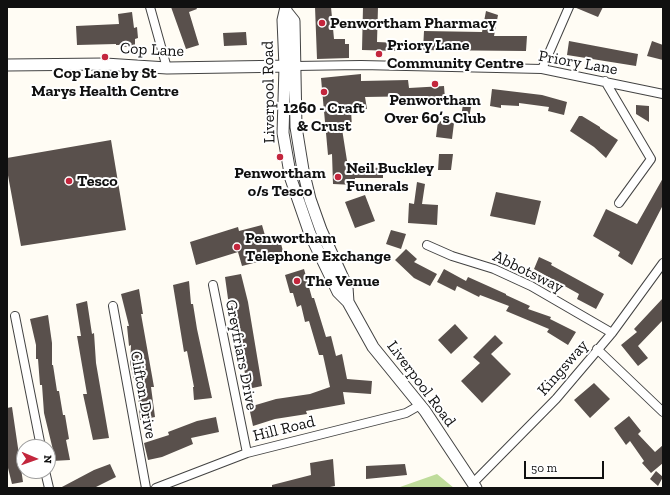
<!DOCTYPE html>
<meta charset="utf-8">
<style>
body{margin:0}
#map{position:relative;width:670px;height:495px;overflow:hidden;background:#fffcf4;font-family:"Zilla Slab",serif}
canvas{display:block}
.frame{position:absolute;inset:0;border:8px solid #101010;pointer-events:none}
.north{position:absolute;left:16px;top:439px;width:40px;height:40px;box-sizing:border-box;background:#fff;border:1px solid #9f9f9f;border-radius:50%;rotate:92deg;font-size:11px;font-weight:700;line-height:16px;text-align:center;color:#101010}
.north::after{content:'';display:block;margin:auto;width:14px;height:18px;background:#c3263d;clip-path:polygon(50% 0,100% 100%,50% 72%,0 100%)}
.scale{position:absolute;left:524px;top:461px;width:80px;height:18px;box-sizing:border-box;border:2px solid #101010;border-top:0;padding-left:5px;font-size:12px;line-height:14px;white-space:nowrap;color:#101010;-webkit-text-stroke:3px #fff;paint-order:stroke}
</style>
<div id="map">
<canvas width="670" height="495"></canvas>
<div class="frame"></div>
<div class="north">N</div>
<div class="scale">50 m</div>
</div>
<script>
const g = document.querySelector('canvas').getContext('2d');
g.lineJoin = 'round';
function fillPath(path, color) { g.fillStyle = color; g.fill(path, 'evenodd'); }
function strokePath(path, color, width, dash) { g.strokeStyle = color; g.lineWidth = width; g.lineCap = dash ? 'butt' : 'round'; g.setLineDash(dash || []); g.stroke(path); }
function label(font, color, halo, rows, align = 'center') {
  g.font = font + ' "Zilla Slab",serif'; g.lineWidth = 4; g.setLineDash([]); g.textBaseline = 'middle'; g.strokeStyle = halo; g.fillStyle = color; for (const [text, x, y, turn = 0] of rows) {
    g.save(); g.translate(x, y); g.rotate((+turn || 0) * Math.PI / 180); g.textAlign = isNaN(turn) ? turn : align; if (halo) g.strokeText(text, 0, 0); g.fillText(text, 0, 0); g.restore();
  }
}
fillPath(new Path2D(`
 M437,474L454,488H396L400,487Z`), '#bfdc9b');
fillPath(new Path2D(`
 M171,7H196L197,9L189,12L199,45L186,49Z
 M315,7H331L334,39H345V44H349V58L317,59Z
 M363,7H378L377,42L399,43V51L362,50Z
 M574,7H603L598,17Z
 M486,11L498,15L494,36H527L526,51L423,50L424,31L482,32Z
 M132,12L134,28L137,27L138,38L135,39V46L121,47L120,45H116V44L77,45L76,26L119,24L118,14Z
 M246,32L247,45L224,46L223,33Z
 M569,41L638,54L636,66L567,55Z
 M652,41L663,45V60L647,56Z
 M361,74V81L408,80L409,88L444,86L445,99L424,100V96L365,97L367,109L351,110L352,128L342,129L348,167L383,168V178H355V185L333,184L332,154L328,155L321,78Z
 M492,89L542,95L567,102L564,115L548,111L549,107L519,103V106L501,105V108L490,106Z
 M464,99L472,101L468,124L460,122Z
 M636,105L649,106V122L636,114Z
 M579,116H582L600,127V128L618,140L606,158L594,147L570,131Z
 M438,121L454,123L452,139L436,137Z
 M111,140L126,230L21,246L7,170V158Z
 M439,154H453L451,170H438Z
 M663,178V205L632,265L618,256L620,252L593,236L606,209L637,224Z
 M417,182L425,184L422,204L438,205L437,225L408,223L409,203L414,204Z
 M496,192L541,201L535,225L490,216Z
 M365,195L375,221L355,228L345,202Z
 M262,225L266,239L279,236L284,255L242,266L238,252L196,265L190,242L238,227L239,231Z
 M391,230L406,234L401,249L386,244Z
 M406,249L417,259L414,262L437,274L430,286L414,278L395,260Z
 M539,257L552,263L551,265L604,294L596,309L577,299L579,294L534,269Z
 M304,269L312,298H314L326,337L331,336L336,356L342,354L347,379L372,381L371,394L343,392L345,404L306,411L307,414L275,419L253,426L249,407L276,399L310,394L330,387L323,355H319L309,321L305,322L301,305L297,307L293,293H290L285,275Z
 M444,269L466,281L468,277L506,294V295L530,306L528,309L551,317L550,319L576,332L568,345L547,332L549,329L506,311L509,306L480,295L479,297L457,286L455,291L437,282Z
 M241,274L248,302L262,386L248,389L242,358H240L236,327H233L229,306L225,277Z
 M189,281L191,304H193L197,329L212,398L194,400L193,387H194L187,351L184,352L173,285Z
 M139,289L143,314H141L154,387H151L155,417L140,420L138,395L130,363L131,345L129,346L127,326H129L121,294Z
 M663,298V320L638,346L648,358L638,366L621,345L637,332L634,329Z
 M87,301L92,334L94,333L96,363L109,438L93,440L83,394H87L77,336H81L76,304Z
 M48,315L52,343V365H53L57,391H59L63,415H65L69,439L66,440L70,460L52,461L51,450H53L44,413L42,385H40L38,359H36V345L30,319Z
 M455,324L468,338L451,354L438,340Z
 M495,335L503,343L491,354L511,374L482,403L461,381L480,363L473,357Z
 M594,383L610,399L590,418L574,400Z
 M12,407L23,482L12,484L7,464V408Z
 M629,416L641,431L638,434L655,452L663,445V463L651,473L642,463L644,461L630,441L626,445L614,428Z
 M216,417L219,432L191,438L193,444L162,457L148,460L144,443L169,435L168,432L197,421Z
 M333,459L335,486L325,488H272V485L311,475L310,463Z
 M110,464L116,477L94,488H60L94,470Z
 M405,464L407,475L366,479V466Z
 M656,471L663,477L658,486L650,479Z`), '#59504c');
const minor = new Path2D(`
 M150,7L167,68
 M295,66L361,65L542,69L663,94
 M542,69L569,7
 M605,81L651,159L619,203
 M427,245L452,256L494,269L531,286L612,333
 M213,285L247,453
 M113,306L146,488
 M15,316L41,447
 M597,349L663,412
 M45,471L49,488
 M473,483L556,399L612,333L663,263
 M156,488L247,453L406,413L420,405`);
const tertiary = new Path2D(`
 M286,7L283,20L285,67L283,133L291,179L310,234L338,292L348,302L373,347L425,411L476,488
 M286,11L294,21L296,127L303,170L310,199L321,230L347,287L348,302
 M7,65L105,64L167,68L292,66`);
strokePath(minor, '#434343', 10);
strokePath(tertiary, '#434343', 13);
strokePath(minor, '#fff', 8);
strokePath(tertiary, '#fff', 11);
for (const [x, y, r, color] of [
 [322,23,4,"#c3263d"],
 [379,54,4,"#c3263d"],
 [105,57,4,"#c3263d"],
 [435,84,4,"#c3263d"],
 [324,92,4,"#c3263d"],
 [280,157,4,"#c3263d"],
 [338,177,4,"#c3263d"],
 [69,181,4,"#c3263d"],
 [237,247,4,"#c3263d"],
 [297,281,4,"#c3263d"]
]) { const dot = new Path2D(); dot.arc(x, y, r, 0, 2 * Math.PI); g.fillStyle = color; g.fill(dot); strokePath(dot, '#fff', 1.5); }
label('bold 16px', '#101010', '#fff', [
 ["Penwortham Pharmacy",330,23],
 ["Priory Lane",387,45],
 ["Community Centre",387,63],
 ["Cop Lane by St",105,73,"center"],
 ["Marys Health Centre",105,91,"center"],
 ["Penwortham",435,100,"center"],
 ["Over 60’s Club",435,118,"center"],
 ["1260 - Craft",324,108,"center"],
 ["& Crust",324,126,"center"],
 ["Neil Buckley",346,168],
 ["Funerals",346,186],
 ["Penwortham",280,173,"center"],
 ["o/s Tesco",280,191,"center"],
 ["Tesco",77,181],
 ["Penwortham",245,238],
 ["Telephone Exchange",245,256],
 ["The Venue",305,281]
], 'left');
label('16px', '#101010', '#fff', [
 ["Cop Lane",152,50,3],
 ["Priory Lane",578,63,10],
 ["Liverpool Road",269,92,-91],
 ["Abbotsway",528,272,26],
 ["Greyfriars Drive",241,355,79],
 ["Kingsway",563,368,-49],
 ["Liverpool Road",421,384,53],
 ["Clifton Drive",143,395,80],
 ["Hill Road",284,429,-14]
]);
</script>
